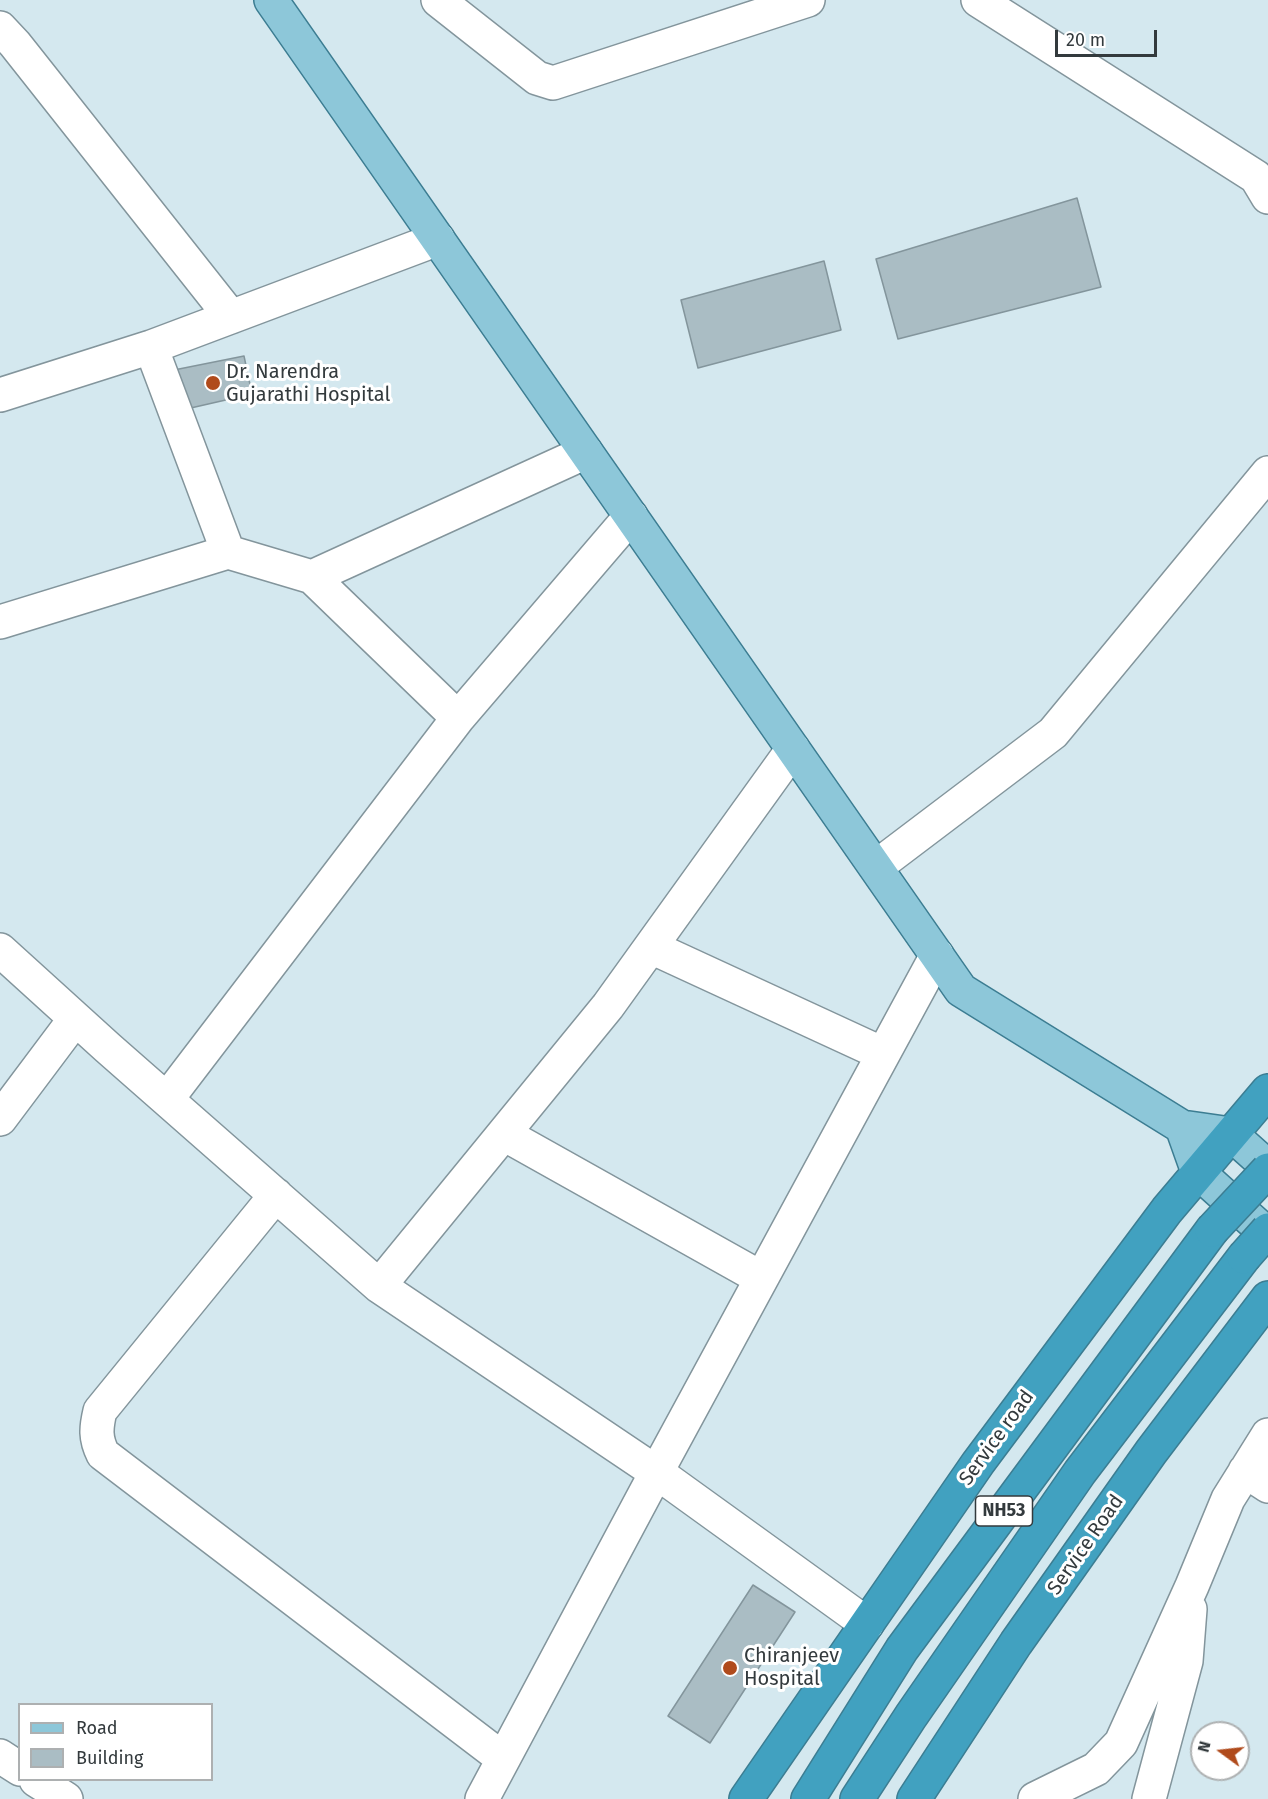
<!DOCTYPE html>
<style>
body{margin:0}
#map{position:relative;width:1268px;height:1799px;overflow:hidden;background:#d4e8ef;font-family:"Fira Sans",sans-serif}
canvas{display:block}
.legend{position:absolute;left:18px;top:1703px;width:195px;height:78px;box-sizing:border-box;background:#fff;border:2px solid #adb0b1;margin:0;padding:8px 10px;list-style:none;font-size:18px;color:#333a3d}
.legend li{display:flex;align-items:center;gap:12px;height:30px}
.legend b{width:30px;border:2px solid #adb0b1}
.north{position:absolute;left:1190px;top:1721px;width:60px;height:60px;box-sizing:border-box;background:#fff;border:2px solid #adb0b1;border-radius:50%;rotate:285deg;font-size:16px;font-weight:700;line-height:24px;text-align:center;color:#333a3d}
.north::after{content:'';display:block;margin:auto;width:21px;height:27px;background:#b04b1c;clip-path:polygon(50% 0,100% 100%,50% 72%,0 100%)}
.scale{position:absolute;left:1055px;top:30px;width:102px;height:27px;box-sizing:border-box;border:3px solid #333a3d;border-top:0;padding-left:8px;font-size:18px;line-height:21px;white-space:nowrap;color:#333a3d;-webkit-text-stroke:4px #fff;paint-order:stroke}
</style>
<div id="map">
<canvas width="1268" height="1799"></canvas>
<ul class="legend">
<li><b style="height:8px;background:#8dc7d9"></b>Road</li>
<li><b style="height:16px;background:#aabdc4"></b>Building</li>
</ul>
<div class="north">N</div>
<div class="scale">20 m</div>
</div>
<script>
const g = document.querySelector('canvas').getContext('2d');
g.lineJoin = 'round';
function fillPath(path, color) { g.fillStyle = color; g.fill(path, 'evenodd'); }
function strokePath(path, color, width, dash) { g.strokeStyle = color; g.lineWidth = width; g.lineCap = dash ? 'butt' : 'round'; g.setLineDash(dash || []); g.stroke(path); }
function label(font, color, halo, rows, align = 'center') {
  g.font = font + ' "Fira Sans",sans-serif'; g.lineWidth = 6; g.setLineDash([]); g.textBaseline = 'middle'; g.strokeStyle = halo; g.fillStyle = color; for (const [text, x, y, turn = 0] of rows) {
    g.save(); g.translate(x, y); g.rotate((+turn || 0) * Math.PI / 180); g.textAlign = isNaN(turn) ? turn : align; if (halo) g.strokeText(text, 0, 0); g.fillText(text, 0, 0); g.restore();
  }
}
const building = new Path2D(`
 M1077,198L1101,287L898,339L876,259Z
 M824,261L841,330L698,368L681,300Z
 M244,356L252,394L182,410L174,370Z
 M753,1585L795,1612L710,1743L668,1716Z`);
fillPath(building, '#aabdc4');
strokePath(building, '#83959c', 1.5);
const minor = new Path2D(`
 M438,0L537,78L553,83L808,0
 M978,0L1256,177L1268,197
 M0,28L15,44L231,317
 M151,347L228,552
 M0,395L151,347L438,239
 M312,577L458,718
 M0,622L228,552L312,577L586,452
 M876,867L1053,733L1268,473
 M651,947L883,1054
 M0,950L108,1048L379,1286L666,1479L867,1624
 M167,1099L458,718L631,516
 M0,1119L75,1019
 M504,1134L761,1278
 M276,1195L100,1411C96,1428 95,1438 103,1454L502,1758
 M379,1286L608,1006L793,749
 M1245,1471L1268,1486
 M0,1756L20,1769
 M36,1780L66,1799
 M482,1799L656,1473L937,955
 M1035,1799L1096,1769L1121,1743L1192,1586L1228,1499L1268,1435
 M1149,1799L1186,1661L1190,1609`);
const major = new Path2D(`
 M271,0L961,990L1182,1127L1231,1134L1268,1167
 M1182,1127L1198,1172L1268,1235`);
const highway = new Path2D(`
 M746,1799L978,1463L1167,1210L1268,1091
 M808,1799L902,1649L1212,1230
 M857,1799L911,1716L1080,1472L1244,1257
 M914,1799L1016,1643L1151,1452L1268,1298`);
strokePath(minor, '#83959c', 36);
strokePath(major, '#3c7d92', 36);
strokePath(highway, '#3c7d92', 36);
strokePath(minor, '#fff', 33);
strokePath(major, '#8dc7d9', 33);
strokePath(highway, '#41a1c0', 33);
const highwayBridge = new Path2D(`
 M1212,1230L1268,1170
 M1244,1257L1268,1230`);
strokePath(highwayBridge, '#3c7d92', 36, []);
strokePath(highwayBridge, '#41a1c0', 33);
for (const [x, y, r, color] of [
 [213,383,8,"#b04b1c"],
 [730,1668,8,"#b04b1c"]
]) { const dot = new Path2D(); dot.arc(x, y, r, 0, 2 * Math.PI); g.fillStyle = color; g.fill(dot); strokePath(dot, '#fff', 2); }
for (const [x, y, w] of [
 [1004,1511,57]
]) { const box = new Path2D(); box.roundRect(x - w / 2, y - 15, w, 30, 4.5); g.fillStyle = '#fff'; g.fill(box); strokePath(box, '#333a3d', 1.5); }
label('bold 18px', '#333a3d', null, [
 ["NH53",1004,1511]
]);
label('20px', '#333a3d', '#fff', [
 ["Dr. Narendra",226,372],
 ["Gujarathi Hospital",226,395],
 ["Chiranjeev",744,1656],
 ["Hospital",744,1679]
], 'left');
label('20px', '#333a3d', '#fff', [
 ["Service road",997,1438,-54],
 ["Service Road",1086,1545,-55]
]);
</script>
